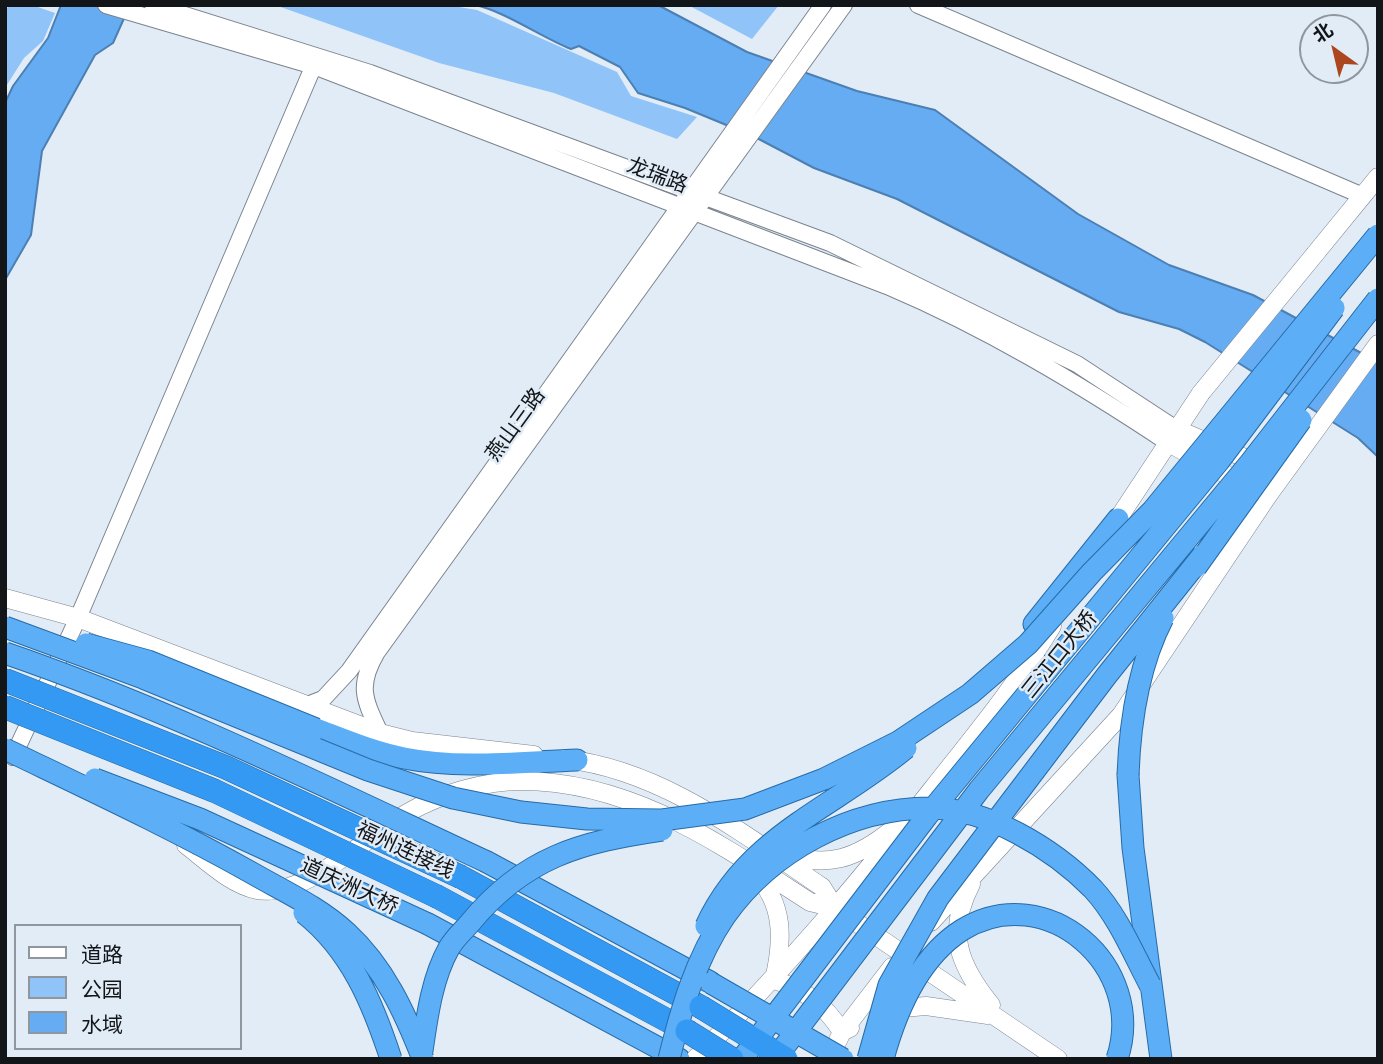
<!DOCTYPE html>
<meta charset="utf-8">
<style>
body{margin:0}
#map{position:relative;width:1383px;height:1064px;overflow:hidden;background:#e2ecf7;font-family:"Fira Sans","Noto Sans SC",sans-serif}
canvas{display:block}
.frame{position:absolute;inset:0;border:7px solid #121619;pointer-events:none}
.legend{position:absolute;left:14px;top:924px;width:228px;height:126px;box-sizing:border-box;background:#e2ecf7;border:2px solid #8f969e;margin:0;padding:9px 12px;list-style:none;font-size:21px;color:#121619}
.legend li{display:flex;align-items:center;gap:14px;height:35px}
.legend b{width:35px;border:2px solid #8f969e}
.north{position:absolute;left:1299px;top:14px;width:70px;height:70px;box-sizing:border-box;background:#e2ecf7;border:2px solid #8f969e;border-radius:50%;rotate:326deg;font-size:19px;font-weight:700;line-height:28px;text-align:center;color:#121619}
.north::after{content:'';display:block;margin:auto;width:24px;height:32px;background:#ac461f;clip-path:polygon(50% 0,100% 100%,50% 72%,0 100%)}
</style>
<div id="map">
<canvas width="1383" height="1064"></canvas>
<div class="frame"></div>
<ul class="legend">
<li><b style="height:9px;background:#fff"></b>道路</li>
<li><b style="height:19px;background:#90c3f7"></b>公园</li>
<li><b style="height:19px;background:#65acf3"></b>水域</li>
</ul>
<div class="north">北</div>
</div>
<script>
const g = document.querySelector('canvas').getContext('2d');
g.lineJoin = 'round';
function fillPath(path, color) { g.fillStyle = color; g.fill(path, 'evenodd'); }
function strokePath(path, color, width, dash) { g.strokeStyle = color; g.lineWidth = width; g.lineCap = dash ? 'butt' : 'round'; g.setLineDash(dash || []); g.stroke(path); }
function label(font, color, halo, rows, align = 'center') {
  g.font = font + ' "Fira Sans","Noto Sans SC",sans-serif'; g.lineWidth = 5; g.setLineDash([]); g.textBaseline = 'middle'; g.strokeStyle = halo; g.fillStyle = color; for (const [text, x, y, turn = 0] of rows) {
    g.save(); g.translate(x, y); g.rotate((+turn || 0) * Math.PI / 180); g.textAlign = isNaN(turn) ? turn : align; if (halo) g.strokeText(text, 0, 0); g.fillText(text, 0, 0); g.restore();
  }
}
fillPath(new Path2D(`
 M12,5H32L55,13L43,41L24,58L5,88V9Z
 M275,5H447L477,10L617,72L631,96L697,117L677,139L554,93L439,63Z
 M688,5H779L752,39Z`), '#90c3f7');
const water = new Path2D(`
 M61,5H130L113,43L95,55L42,151L31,235L5,280V103L13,86L48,38Z
 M475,5H658L747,52L857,91L935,110L1078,214L1169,265L1253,295L1378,362V457L1358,438L1205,342L1179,329L1119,312L897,199L814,168L753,136L685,108L638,93L620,67L579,46L571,49C541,37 504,11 475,5Z`);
fillPath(water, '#65acf3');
strokePath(water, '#4c7fb2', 2);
const tertiary = new Path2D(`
 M106,5L314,66L887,286C986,328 1078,383 1167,442
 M153,5L370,73L830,243L1077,364L1176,429
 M918,5L1363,196
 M305,706L323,699L349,671L823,5
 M380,733C364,699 357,686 377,652L844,5
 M13,757L78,618L317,58`);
const secondary = new Path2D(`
 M1315,254L1378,177
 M1176,429L1264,466
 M1167,442L1247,486
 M1110,531L1201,393
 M5,598L78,618L380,733L412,741L534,755
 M565,759C662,770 743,834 822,887L835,908
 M186,845C208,862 230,884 257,890C304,899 369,835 409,812C440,794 485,781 521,781C632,781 720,844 810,902L835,908L1058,1059
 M781,853C827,869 856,859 893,829
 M754,873C785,903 783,941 774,980C804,989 825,1005 842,1032L850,1028
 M971,884C946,932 958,964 991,1005
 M931,922L1121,715L1267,497L1378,344
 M891,1009L926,1006L988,1015
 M695,1059C782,973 857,884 933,788C975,735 1017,684 1052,626
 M829,1059L842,1032L892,967`);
const trunk = new Path2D(`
 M1034,624L1118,519
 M316,729C345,740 373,752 404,758C459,769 520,762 577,760
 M1128,775L1133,848L1161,1059
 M487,862L710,982
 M428,924L679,1059`);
const motorway = new Path2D(`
 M461,877L701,1007
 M438,897L687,1031`);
strokePath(tertiary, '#7b848e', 18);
strokePath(secondary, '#7b848e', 19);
strokePath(trunk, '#276ba7', 23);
strokePath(motorway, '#276ba7', 24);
strokePath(tertiary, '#fff', 16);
strokePath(secondary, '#fff', 18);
strokePath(trunk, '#5caef6', 21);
strokePath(motorway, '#3399f3', 23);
const secondaryBridge = new Path2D(`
 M1201,393L1315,254`);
const trunkBridge = new Path2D(`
 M1196,567L1301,420
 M5,627L143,678L368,770L453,798L521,812L587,819L662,820L745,809L824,779L898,742L970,694L1028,644L1092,572L1153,510L1378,235
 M86,644L148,661L316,729
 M5,653C171,710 328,788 487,862
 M5,749C88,789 172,828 252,873C285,892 319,907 347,933C384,967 405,1013 423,1059
 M1128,775C1130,721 1138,666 1163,618
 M95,779L200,819L428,924
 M304,913C351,950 373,1004 391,1059
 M706,926C748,835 834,808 906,748
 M711,983L843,1059
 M422,1051C427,1017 432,978 449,948C454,939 463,931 470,923C524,857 581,842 662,830
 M669,1059C681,1010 696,958 725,916C771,851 851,808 930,808C987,808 1054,849 1093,889C1118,916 1133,953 1150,985
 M742,1059L927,816L1219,461L1334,308
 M775,1059L979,790L1250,463L1378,299
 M868,1059L889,985L938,898L1107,675L1203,555
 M883,1059C896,1011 918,958 962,930C1046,878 1148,966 1117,1059`);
const motorwayBridge = new Path2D(`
 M5,680L225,767L461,877
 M5,707L215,791L438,897
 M701,1007L786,1059
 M687,1031L732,1059`);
strokePath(secondaryBridge, '#7b848e', 19, []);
strokePath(trunkBridge, '#276ba7', 23, []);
strokePath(motorwayBridge, '#276ba7', 24, []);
strokePath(secondaryBridge, '#fff', 18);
strokePath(trunkBridge, '#5caef6', 21);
strokePath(motorwayBridge, '#3399f3', 23);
label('21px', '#121619', '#e2ecf7', [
 ["龙瑞路",657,176,21],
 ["燕山三路",516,425,-54],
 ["三江口大桥",1060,655,-51],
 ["福州连接线",405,851,25],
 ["道庆洲大桥",349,887,25]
]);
</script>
